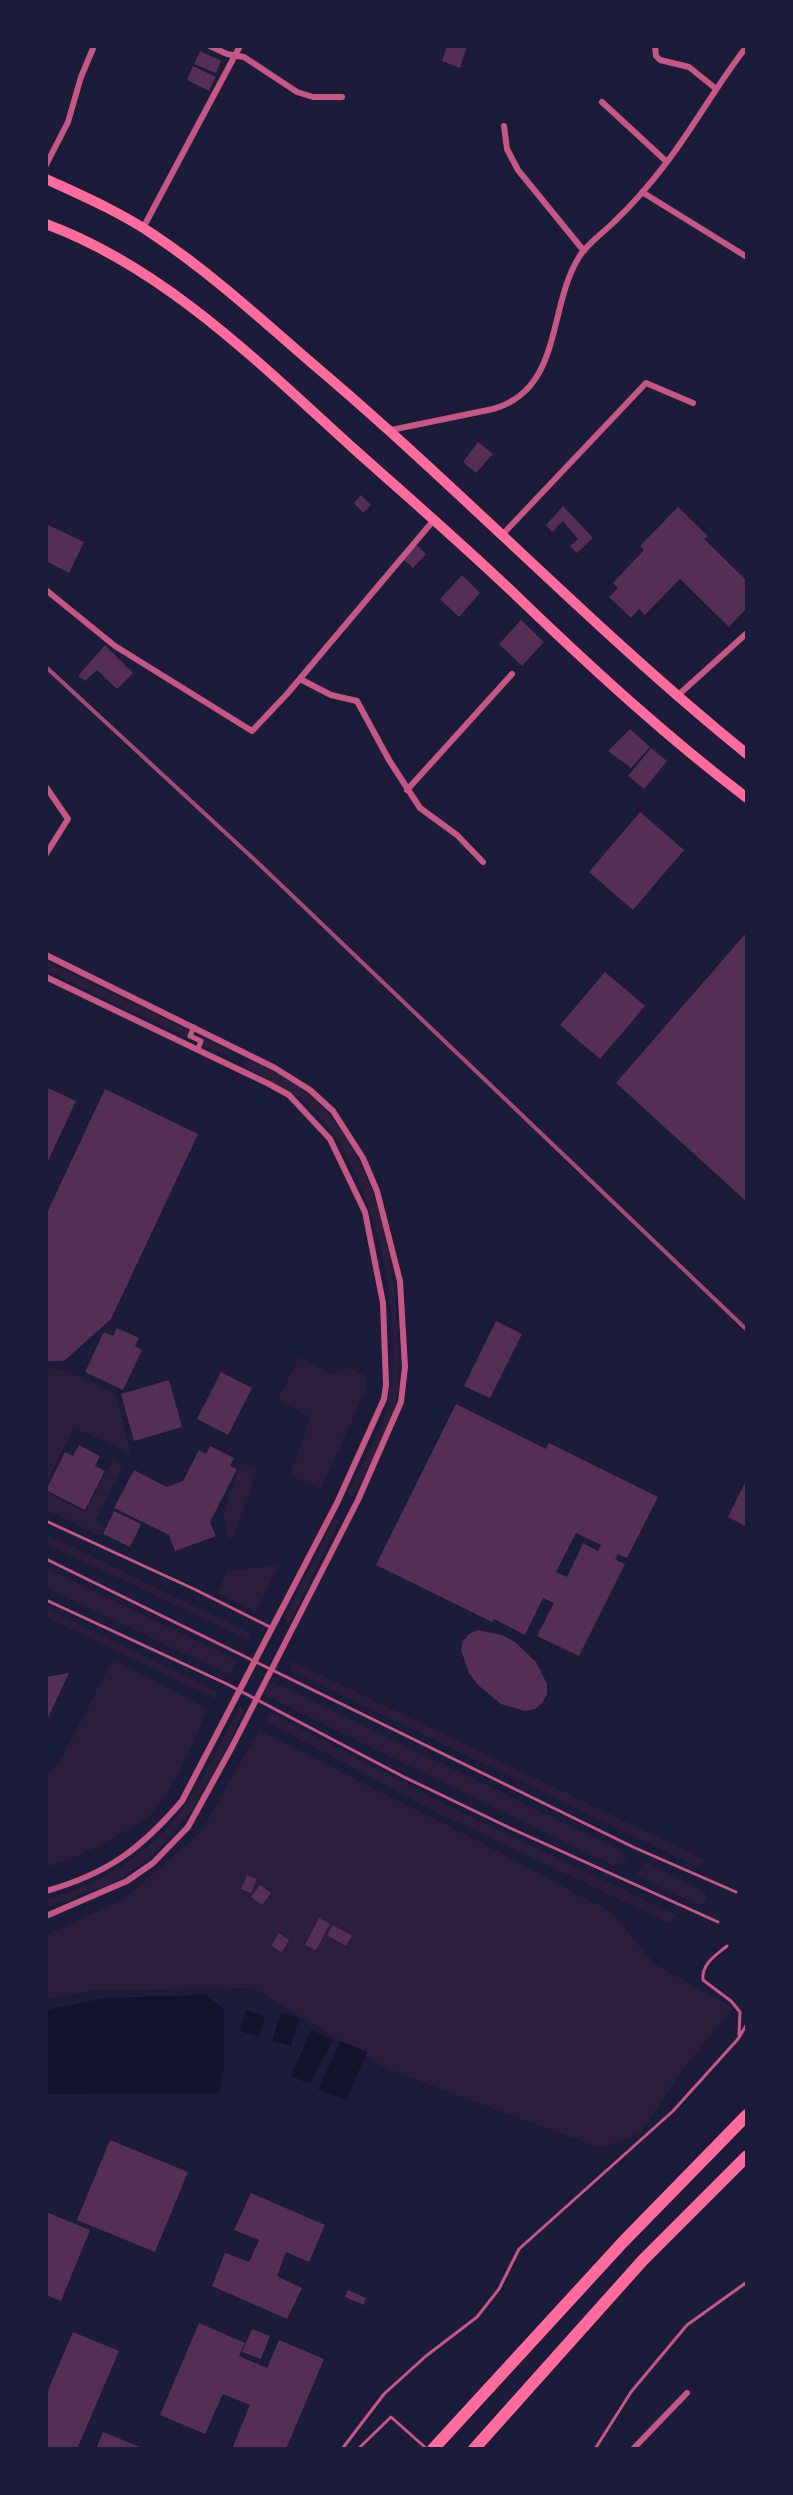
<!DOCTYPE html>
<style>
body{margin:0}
#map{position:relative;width:793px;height:2495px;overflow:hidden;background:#1b1b3a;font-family:"Sofia Sans Condensed",sans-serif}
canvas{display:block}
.frame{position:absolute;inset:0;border:48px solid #1b1b3a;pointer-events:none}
</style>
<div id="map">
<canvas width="793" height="2495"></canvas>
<div class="frame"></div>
</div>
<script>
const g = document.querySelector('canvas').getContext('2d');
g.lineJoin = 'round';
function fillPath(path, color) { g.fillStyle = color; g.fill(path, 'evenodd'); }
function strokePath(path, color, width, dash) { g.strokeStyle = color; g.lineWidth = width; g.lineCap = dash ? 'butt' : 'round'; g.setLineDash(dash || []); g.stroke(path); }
fillPath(new Path2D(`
 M46,961L230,1051L231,1055L214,1051L46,970Z
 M247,1060C271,1069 296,1082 315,1099C377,1157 396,1262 398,1343C399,1363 400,1384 396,1404C389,1434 370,1465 356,1493L351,1498L348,1492C361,1464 382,1433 388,1403C407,1320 374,1169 312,1109C292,1090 268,1082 245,1067L243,1064Z
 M299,1357L332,1374L348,1367L366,1376V1389L321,1489L290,1476L310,1417L278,1400Z
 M46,1366L81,1377L116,1394L131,1454L74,1427L46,1485Z
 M112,1460L123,1465L96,1520L105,1526L100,1536L46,1510V1492L86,1512Z
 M241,1463L258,1469L234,1536L228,1540L223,1514Z
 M335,1518L339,1519L338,1524L290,1622L286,1623L285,1617Z
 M46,1534L250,1633L249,1640L46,1544Z
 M279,1565L256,1612L217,1593L227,1571Z
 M46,1568L235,1659L236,1662L231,1673L227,1674L46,1588Z
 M46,1608L218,1692L216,1699L46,1617Z
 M113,1659L208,1709C192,1743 178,1785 152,1813C136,1830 70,1861 46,1867V1775L61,1759Z
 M292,1661L705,1860L698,1867L290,1670Z
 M269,1682H274L620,1850L626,1856L625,1861L621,1864H613L595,1857L266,1696L264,1692Z
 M242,1707L244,1711C213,1776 182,1845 116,1881C94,1892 69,1899 46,1907V1900C161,1864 188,1809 239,1708Z
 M268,1713H271L430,1797L676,1915L671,1924L438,1813L267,1722Z
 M259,1730L484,1844L611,1912L655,1964L733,2008L682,2071L640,2134L600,2148L387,2069L253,1988L92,1990L46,2000V1935L124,1899L200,1833Z
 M644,1861L705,1892L707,1898L704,1904L699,1905L636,1876Z`), '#2a1e3b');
fillPath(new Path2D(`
 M206,1995L224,2009V2066L219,2093L46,2094V2010L105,1998Z
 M246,2010L265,2016L259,2037L240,2031Z
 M281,2013L299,2018L291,2046L272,2041Z
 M311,2030L333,2040L310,2084L291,2076Z
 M341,2041L367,2052L346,2100L318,2089Z`), '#12122b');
fillPath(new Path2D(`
 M447,46H467L460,68L442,61Z
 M200,51L221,61L216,73L194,64Z
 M193,66L216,77L209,91L187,80Z
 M478,442L493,454L476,473L463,462Z
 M361,495L371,505L363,513L354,503Z
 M563,506L593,538L577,553L570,546L578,539L563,521L552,532L546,525Z
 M678,507L708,536L704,539L747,581V608L729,627L680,579L645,615L639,609L631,618L609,597L618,588L613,583L644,550L640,546Z
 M46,524L84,542L69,573L46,561Z
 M417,545L426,554L413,568L403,559Z
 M462,575L480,593L459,617L440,599Z
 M521,620L544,642L522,666L499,644Z
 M105,645L133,673L117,689L97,670L85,681L78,676Z
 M630,729L650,747L631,768L608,751Z
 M651,748L667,761L644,789L628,776Z
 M640,812L684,850L633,910L589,872Z
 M747,932V1202L616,1083Z
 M605,972L645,1006L600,1059L560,1025Z
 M46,1087L76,1101L46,1165Z
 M105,1089L198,1134L111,1319L64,1361H46V1215Z
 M496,1321L522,1334L490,1398L464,1386Z
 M117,1328L139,1338L135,1346L142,1350L123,1390L85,1372L104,1332L113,1336Z
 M221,1372L252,1388L228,1435L197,1419Z
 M169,1380L182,1427L134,1441L121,1394Z
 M456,1404L546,1449L549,1443L658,1497L627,1558L618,1554L615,1559L625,1564L579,1656L537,1636L554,1603L543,1598L525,1635L494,1619L492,1622L376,1565ZM576,1533L601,1545L598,1551L583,1543L567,1577L556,1572Z
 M79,1445L100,1456L95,1466L105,1471L85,1510L46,1490L65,1452L73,1456Z
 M210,1446L234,1458L230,1466L237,1469L210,1522L216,1536L175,1551L169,1535L114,1508L134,1470L167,1487L183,1481L199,1450L206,1454Z
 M747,1479V1527L728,1517Z
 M114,1511L141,1524L130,1547L103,1534Z
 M478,1630L502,1635L515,1642L536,1662L547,1684V1694L542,1703L535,1709L525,1711L501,1704L478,1685L469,1673L461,1650L463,1641L469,1634Z
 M69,1673L46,1722V1677Z
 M247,1875L257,1879L251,1893L241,1889Z
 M260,1885L271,1893L262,1905L251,1897Z
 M319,1918L330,1924L316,1950L305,1945Z
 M333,1925L352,1936L346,1946L327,1935Z
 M279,1933L289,1940L282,1952L271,1946Z
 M110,2140L188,2172L155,2252L77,2220Z
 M251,2193L325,2225L309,2262L286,2252L277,2276L302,2288L287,2319L212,2286L225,2253L249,2262L259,2240L234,2230Z
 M46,2212L90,2230L61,2301L46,2295Z
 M348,2290L366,2298L364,2305L345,2297Z
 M199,2323L245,2343L239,2356L267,2368L279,2340L324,2359L286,2449H232L250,2405L223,2394L205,2434L160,2415Z
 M252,2329L270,2336L261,2359L242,2352Z
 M73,2332L119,2351L77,2449H46V2395Z
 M103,2432L145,2449H96Z`), '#542f53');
strokePath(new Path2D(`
 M46,1521L194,1589L270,1627
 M46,1559L633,1847L736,1892
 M46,1600L227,1684L404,1777L510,1828L718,1922
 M727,1946C716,1955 701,1964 703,1980L731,2001L740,2012L739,2035
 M342,2449L384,2394L426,2356L477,2317L499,2289L519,2249L673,2111L738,2039L747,2024
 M358,2449L391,2417L427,2449
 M595,2449L631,2392L687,2325L747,2282`), '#c65784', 3);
strokePath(new Path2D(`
 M194,1027L190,1036L201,1041L198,1049`), '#c65784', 5);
strokePath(new Path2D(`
 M210,46L227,54L244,57L297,92L313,97H342
 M655,46L656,56L660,60L689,67L715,88
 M602,102L667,162
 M504,126L507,149L518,170L584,251
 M46,165L68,122L81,77L94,46
 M642,192L747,257
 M143,228L240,46
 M391,430L493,409C563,389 547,309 579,257C587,244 603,233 614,222C633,204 651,183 667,162C695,125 718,83 747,46
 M502,535L646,383L693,403
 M46,590L115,646L252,731L287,694L433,521
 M300,679L331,695L357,701L389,760L420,808L457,835L483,862
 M676,697L747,633
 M46,787L68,819L46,854
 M407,790L512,674
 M46,955L275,1068L310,1090L333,1111L363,1158L377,1191L400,1281L405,1367L401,1402L358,1500L232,1747L188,1827L153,1863L127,1881L46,1916
 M46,977L269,1084L289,1095L330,1139L365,1212L383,1303L386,1385L384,1399L337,1503L182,1801C141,1849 107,1874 46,1891
 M633,2449L687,2393`), '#c65784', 6);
strokePath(new Path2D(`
 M46,179C83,196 120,212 154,235C211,273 262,320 314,365C462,490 596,632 747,754
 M46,224C165,268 260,364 353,448C410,499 468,549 524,603C596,672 667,737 747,798`), '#ff6b9d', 10);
strokePath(new Path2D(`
 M433,2449L623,2242L747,2115
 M474,2449L643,2260L747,2156`), '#ff6b9d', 12);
strokePath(new Path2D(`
 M46,667L257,862L747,1330`), '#a44b75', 4);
</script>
